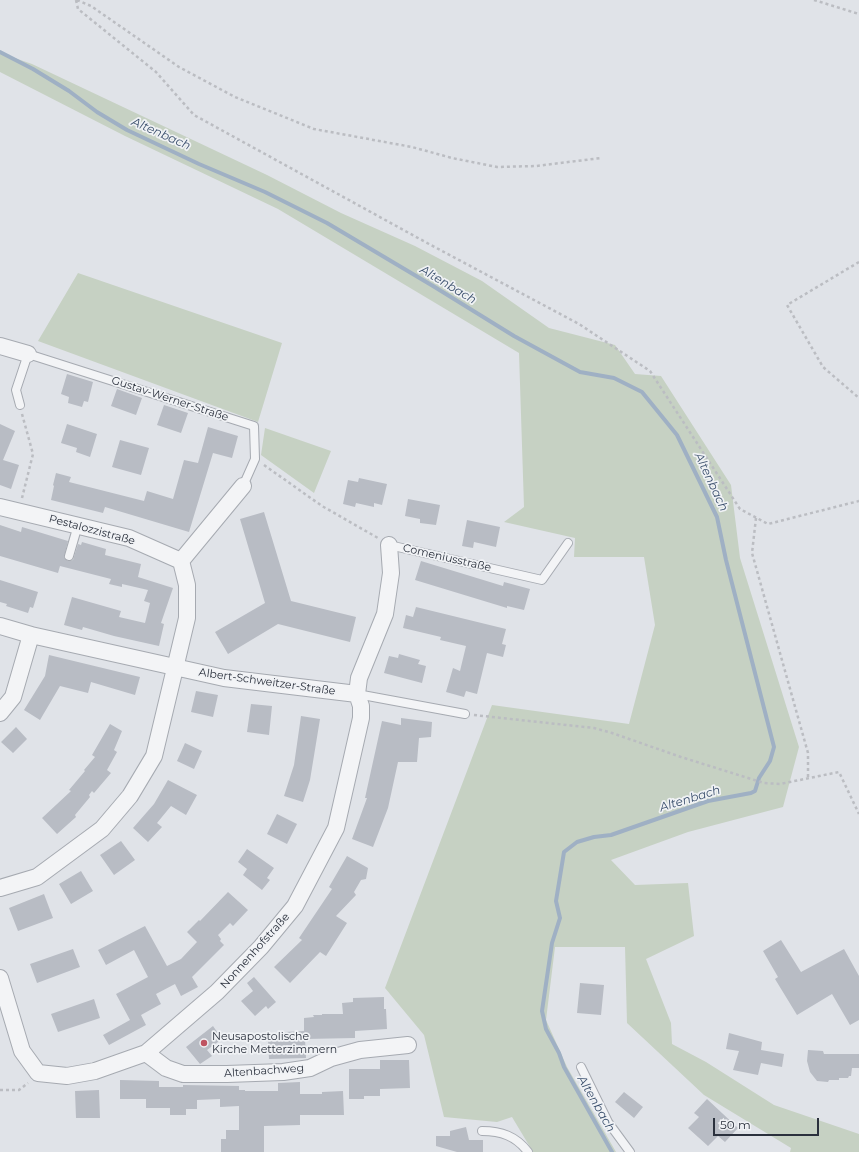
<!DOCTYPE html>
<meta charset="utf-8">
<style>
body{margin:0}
#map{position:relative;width:859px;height:1152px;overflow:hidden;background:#e0e3e8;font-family:Montserrat,sans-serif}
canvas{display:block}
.scale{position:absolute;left:713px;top:1118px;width:106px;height:18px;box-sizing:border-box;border:2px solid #2b313d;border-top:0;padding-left:5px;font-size:12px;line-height:14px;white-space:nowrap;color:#2b313d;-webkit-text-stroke:3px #f0f2f5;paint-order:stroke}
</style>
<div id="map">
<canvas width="859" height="1152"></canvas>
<div class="scale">50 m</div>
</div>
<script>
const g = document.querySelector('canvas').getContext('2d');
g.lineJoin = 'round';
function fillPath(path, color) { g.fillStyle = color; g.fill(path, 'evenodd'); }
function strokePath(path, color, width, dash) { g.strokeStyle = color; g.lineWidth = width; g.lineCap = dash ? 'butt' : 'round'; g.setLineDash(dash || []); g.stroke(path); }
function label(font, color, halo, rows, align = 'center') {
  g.font = font + ' Montserrat,sans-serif'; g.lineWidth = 3.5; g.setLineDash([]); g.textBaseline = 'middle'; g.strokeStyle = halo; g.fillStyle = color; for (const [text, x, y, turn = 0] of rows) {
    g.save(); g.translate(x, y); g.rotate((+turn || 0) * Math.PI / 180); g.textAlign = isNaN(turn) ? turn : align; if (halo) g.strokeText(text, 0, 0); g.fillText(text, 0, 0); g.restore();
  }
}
fillPath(new Path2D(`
 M0,53L32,64L267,175L341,213L415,246L482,281L549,328L615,345L635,374L661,376L731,485L740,558L799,747L783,807L688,832L611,860L635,885L688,883L694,936L646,959L671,1023L672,1044L706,1062L774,1105L859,1134V1152H790L791,1148L704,1095L627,1023L625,947H555L546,1020L567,1067L616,1152H533L512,1117L497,1122L444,1117L424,1035L385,988L492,705L629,724L655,625L644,557H574L575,538L504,522L524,507L519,353L278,209L125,136L0,72Z
 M78,273L282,343L258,422L38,341Z
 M265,428L331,451L314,493L261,455Z`), '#c6d1c3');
strokePath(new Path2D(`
 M0,52L33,69L69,91L97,112L127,130L199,164L265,192L327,223L433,286L514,336L580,372L614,378L642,392L677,435L717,517L726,560L774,747L770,761L759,778L755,791L751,793L708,801L611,835L594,837L577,842L564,852L556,901L560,918L552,943L542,1011L546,1029L559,1053L564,1067L612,1152`), '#9fb0c4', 4);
fillPath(new Path2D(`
 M67,374L93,382L88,402L84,401L82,407L68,403L69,397L61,394Z
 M117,389L142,398L136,415L111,406Z
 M164,405L188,413L181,433L157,425Z
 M0,424L15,431L3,460L19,465L11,489L0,485Z
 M67,424L97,434L90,457L76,452L77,448L61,443Z
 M208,427L238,436L232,458L213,453L189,532L105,507L103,513L51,500L54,486L53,485L56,473L71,477L69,482L144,501L147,491L173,499L184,460L198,463Z
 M120,440L149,448L141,475L112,467Z
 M359,478L387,484L382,505L374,503V507L356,503L355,507L343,504L348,480L358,482Z
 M408,499L440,505L436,525L420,523V519L405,516Z
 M264,512L291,601L356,617L350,642L278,624L228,654L215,632L265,603L240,519Z
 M467,520L500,527L496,547L474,542L473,548L462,546Z
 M0,525L21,532L22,527L68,541L64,557L68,561L73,560L78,544L81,545L82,542L106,549L105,555L141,564L138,577L173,588L161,623L164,624L159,646L114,636L83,627L82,630L64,625L72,597L121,611L119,617L145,623L150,603L144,601L148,590L122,584V587L109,584L111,579L60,566L58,573L0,556Z
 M421,561L503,586L504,582L530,589L524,610L507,606V608L415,580Z
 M0,580L38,592L33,608L30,607L28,613L6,606L7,604L0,602Z
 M416,607L506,629L502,644L506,645L503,657L487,653L477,694L466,691L464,697L446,692L453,668L460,671L466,646L440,640L441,637L403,628L406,615L413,617Z
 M399,654L420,660L418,664L426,666L422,683L384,673L389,656L398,658Z
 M49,655L140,677L135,695L91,682L88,693L60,686L40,720L24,710L45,676Z
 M196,691L218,695L213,717L191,712Z
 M251,704L272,706L269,735L247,732Z
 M301,716L320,719L310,780L303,802L284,796L294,765Z
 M401,718L432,722L431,737L419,738L417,762H398L388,808L373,847L352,839L367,798H365L382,721L401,725Z
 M110,724L122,731L114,750L117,752L107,770L111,773L94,793L92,791L89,795L90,797L75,815L76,817L57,834L42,818L71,791L69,790L85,771L84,770L95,757L92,755Z
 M16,727L27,739L13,753L1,742Z
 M185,743L202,751L194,769L177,761Z
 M168,780L197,795L186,815L171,806L157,823L162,827L148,842L133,828L154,804Z
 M277,814L297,824L287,844L267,834Z
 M121,841L135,860L114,875L100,855Z
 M247,849L274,868L267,878L270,880L262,890L243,875L247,869L238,862Z
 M347,856L368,868L366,879L361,880L354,892L356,895L336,916L347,923L326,956L320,952L290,983L274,967L302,940L299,938L332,889L329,887Z
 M81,871L93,891L71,904L59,884Z
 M228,892L248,910L233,926L230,923L218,935L221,939L220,941L224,945L192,977L198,987L181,996L175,984L156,994L161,1004L141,1015L146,1025L109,1045L103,1035L130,1020L116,994L148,977L134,950L106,965L98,950L145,926L167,966L181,959L197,942L187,932L199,920L200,921Z
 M44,894L53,918L18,931L9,908Z
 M781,940L801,972L844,949L859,976V1020L850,1025L832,994L797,1015L775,979L778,977L763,951Z
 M73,949L80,967L37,983L30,964Z
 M254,977L276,1002L268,1009L266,1006L255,1016L241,1001L253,991L247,983Z
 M580,983L604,985L601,1015L577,1013Z
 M384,997V1009H386L387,1029L355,1031V1038L305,1039L306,1058L269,1059L268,1040H286L285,1032L304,1031V1018L314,1017L313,1015H322V1014H343L342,1003L353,1002V998Z
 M94,999L100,1018L58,1032L51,1014Z
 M213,1026L222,1039L207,1050L212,1056L200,1064L186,1047Z
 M729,1033L762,1042L761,1050L784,1054L782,1067L761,1063L758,1075L733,1070L739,1051L726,1049Z
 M808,1050L823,1051L824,1054H859V1068H852L851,1076H849L848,1078H839V1080H829L828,1082L817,1081L810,1072L807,1061Z
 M380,1060H409L410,1088L380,1089V1096H364V1099H349V1069H380Z
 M120,1080L159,1081V1087H183V1085L239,1086V1090H245V1091H278V1083L300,1082V1094H322V1092L343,1091L344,1115H300V1125L264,1126V1152H221V1139H226V1130H239V1106L220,1107V1099L197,1100V1109H186V1115H170V1108H146V1099H120Z
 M99,1090L100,1118H76L75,1091Z
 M624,1092L643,1107L634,1118L615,1102Z
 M707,1099L738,1128L725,1142L718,1136L708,1146L688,1128L699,1117L694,1113Z
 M466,1127L469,1140H483V1152H457L436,1146V1136H450V1131Z`), '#b8bcc4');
const lane = new Path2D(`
 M20,405L16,390L28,354L254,426L255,459L243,486
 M389,545L542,580L568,543
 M69,556L78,525
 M357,694L465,714
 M581,1067L608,1122L630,1152
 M482,1131C501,1131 516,1136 528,1152`);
const street = new Path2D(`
 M0,346L28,354
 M0,507L129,538L181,561L187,585V618L154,756L130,796L102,829L37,877L0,888
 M181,561L243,486
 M0,626L31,635L224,678L357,694
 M0,713L13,697L31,635
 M0,978L22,1051L38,1073L67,1076L95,1071L146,1053L217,992L261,947L295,906L336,828L361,718V706L357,694L359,678L385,614L391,573L389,545
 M146,1053L166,1068L183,1074H227L283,1072L310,1068L331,1058L360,1050L408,1045`);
strokePath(lane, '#a6aab1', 10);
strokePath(street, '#a6aab1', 18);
strokePath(new Path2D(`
 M76,0L78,9L156,72L194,115L429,244L579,324L650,371L740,509L768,524L859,501
 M77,0L91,6L179,67L235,97L314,129L412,147L452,158L497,167L536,166L601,158
 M814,0L859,14
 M859,262L787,305L823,367L859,398
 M22,414L33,454L22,498
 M264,465L322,506L378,538
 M756,518L752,553L808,753V778
 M474,715L594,728L612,733L681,757L764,783L780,784L839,772L859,814
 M0,1090H19L28,1083`), '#bbbdc2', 2.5, [3, 3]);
strokePath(lane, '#f3f4f6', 8);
strokePath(street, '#f3f4f6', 16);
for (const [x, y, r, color] of [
 [204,1043,4,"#bf5361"]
]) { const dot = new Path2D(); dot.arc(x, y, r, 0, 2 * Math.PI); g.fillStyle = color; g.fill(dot); strokePath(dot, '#f0f2f5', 1.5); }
label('11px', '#2b313d', '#f0f2f5', [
 ["Gustav-Werner-Straße",170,399,18],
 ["Pestalozzistraße",92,530,15],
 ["Comeniusstraße",447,558,13],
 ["Albert-Schweitzer-Straße",267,682,8],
 ["Nonnenhofstraße",255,951,-48],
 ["Altenbachweg",264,1071,-4]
]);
label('11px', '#2b313d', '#f0f2f5', [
 ["Neusapostolische",212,1037],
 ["Kirche Metterzimmern",212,1050]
], 'left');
label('italic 12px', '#3a4f6c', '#f0f2f5', [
 ["Altenbach",161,134,24],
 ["Altenbach",448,285,31],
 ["Altenbach",711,482,65],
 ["Altenbach",690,799,-17],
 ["Altenbach",596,1104,60]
]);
</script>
